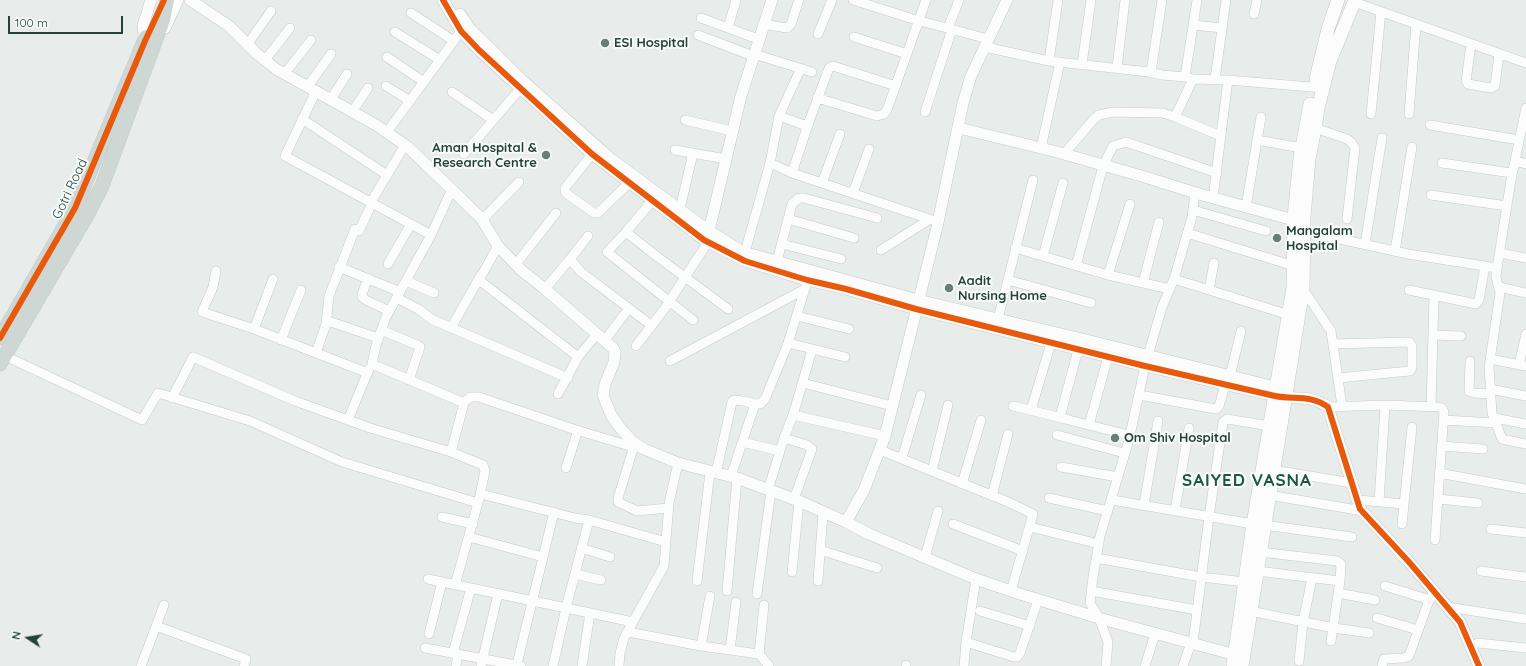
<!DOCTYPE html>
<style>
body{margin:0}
#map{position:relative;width:1526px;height:666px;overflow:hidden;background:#e8edeb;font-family:Quicksand,sans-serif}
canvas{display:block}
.north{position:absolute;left:8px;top:618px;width:40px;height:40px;-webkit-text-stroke:3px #f7fbf9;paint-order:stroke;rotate:282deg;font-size:11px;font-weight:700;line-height:16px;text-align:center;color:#24423a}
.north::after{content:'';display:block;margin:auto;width:14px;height:18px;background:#24423a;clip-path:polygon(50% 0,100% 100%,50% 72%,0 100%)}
.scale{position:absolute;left:8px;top:16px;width:115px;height:18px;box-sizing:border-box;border:2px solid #24423a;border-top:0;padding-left:5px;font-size:12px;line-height:14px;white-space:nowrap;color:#24423a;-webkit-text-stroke:3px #f7fbf9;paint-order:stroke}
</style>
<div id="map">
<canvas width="1526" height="666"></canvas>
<div class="north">N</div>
<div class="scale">100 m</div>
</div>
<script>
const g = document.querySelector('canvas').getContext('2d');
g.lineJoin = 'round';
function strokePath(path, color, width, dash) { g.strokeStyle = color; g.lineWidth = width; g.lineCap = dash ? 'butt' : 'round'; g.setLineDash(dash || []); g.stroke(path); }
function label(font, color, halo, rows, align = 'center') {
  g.font = font + ' Quicksand,sans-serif'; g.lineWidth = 4; g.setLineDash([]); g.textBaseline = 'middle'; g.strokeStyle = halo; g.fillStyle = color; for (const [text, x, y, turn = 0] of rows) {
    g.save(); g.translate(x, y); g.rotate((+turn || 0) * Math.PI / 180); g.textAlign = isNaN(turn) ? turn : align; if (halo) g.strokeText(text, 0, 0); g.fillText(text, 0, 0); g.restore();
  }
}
const minor = new Path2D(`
 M853,0L913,19L988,39
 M1354,2L1526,63
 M411,13L454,41
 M1254,14L1257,0
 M701,18L758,39
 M763,24L787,28L791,24L799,0
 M1193,25L1222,28
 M728,28L736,0
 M948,28L959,0
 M395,32L440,60
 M818,34L832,0
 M698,35L753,56
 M854,37L907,54
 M1471,44L1466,81L1468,84L1491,88L1495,86L1499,54
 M247,45L271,11
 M985,47L1049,61L1149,72L1162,75L1185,77L1193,79L1228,80L1323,88
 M754,54L812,72
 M387,57L424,82
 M265,60L290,28
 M1049,61L1058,0
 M1082,64L1091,0
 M1117,68L1125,0
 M1151,72L1162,0
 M285,73L311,40
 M1185,77L1197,0
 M1193,79L1175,117L1221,136
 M1215,79L1226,0
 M308,86L331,54
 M386,86L410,101
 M316,91L285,156L431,235
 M452,92L493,120
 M817,98L877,116L884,114L887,110L926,0
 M331,99L347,74
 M1526,108L1511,180L1497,268L1496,277L1500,293L1489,367L1492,413L1502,439L1526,444
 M352,112L368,88
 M925,112L952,29
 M1371,114L1381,12
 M1409,114L1416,24
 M779,116L807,126
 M302,119L387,175
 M685,120L732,131
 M1430,125L1519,140
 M1315,128L1347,139L1351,142L1355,148L1347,219
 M387,132L464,27
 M1257,140L1302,148
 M1041,148L1060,62
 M675,150L726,159
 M464,154L520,89
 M592,154L565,188V191L567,194L594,213H598L629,183
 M1064,154L1093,120L1099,115L1113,112L1163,113L1175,117
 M1515,161L1526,164
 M770,163L779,116L801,68
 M1442,163L1512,173
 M792,173L938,222
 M822,183L840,134
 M853,193L869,149
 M1431,195L1507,206
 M1213,198L1228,80
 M371,202L405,145
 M1246,207L1261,117
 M680,209L693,153
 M1193,210L1266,231
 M788,219L854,238
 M482,220L519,182
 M359,231L372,203
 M1304,231L1408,254L1497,268
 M626,232L652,201
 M1187,233L1294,266
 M782,244L841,259
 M1365,244L1382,138
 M498,246L479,280L578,357L558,394
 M1015,248L1108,275L1130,204
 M881,250L927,221L928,219
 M1395,251L1412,147
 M745,252L770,163L792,173L810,119L829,68L833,66L896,86
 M1500,253L1526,258
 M1043,256L1063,183
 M570,259L588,236
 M777,261L792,204L799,198H804L877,218
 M388,264L411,224
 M516,264L556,213
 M1076,266L1103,166L1113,146L1126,142L1217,173
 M339,267L400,292
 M216,271L213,287L202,312L254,329L368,373
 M1108,275L1170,289
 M368,278L362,294V297L366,300L389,311
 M1174,279L1289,315
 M1008,280L1091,303
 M406,281L434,293
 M1143,283L1159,222
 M1499,287L1526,293
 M545,289L570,259L581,272L651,325
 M1303,289L1331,331L1342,406
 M1209,290L1214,263
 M1409,290L1476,304L1479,300L1485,266
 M397,298L418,309L433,320L568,378
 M797,316L849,329
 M998,319L1033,180
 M693,320L607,252L626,232L655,255L728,309
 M326,324L331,322L378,338
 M451,328L481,275
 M254,329L273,279
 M381,330L417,345L420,347L409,380
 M1433,335L1461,336
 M281,340L301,290
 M605,340L629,308
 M788,343L845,357
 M1333,344L1409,342L1412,346V368L1410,371L1338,378
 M636,346L665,308L708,242
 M812,350L793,415L885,436
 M316,353L326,324L329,296L355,229
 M1,354L142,420L158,393L250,421L342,462L478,503L455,585
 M578,357L597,334
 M1490,359L1526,366
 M670,361L805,289
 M1470,361L1469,391L1474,393L1491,394
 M1519,365L1526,334
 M1230,376L1241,331
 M803,383L892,406
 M1490,389L1526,396
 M1139,395L1216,409L1219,406L1225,385
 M172,398L193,357L295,401L370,428L451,452L464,403L372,364L376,345L386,317L431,235L452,189
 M464,402L471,397H479L573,429L633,447
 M1013,406C1052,415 1090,426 1129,435
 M1431,406L1434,296
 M1328,407L1385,405L1438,407L1442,408L1444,412L1435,540
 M1031,410L1051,343
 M1060,417L1078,350
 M1494,418L1526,424
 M348,420L369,369
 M1443,420L1496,423
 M1089,425L1108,357
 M1057,435L1124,453
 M784,438L807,445L812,449L794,499
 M742,442L780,451
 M635,443L618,498V502L637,511L668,508
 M1441,446L1483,449
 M880,450L1008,502L1033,514L1011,591
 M451,452L483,465L485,471L479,500
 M902,458L921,395
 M1061,467L1118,477
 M566,468L578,430
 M1273,470L1352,483
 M932,471L948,405
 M716,473L732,402L734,400C743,400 751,404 760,404L765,399L787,346L810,273
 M1439,473L1526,489
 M731,476L755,404
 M962,484L981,420
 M768,490L784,438L793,415
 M481,494L575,518L589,520L666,542
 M1269,495L1363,511
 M992,496L1008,434
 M1049,498L1108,511
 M1438,499L1478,503
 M1112,500L1253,524
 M1358,500L1404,504
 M1379,502L1385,405
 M1144,505L1158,421
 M1175,510L1189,428
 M442,517L473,524
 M953,524L1023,551
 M1402,524L1412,427
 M1264,525L1352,537
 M1030,527L1099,544
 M1491,529L1526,533
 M469,537L543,557
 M581,548L610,557
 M820,550L877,568
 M1260,552L1337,561L1341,564L1340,581
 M925,557L938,511
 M1096,558L1201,577L1245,582
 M1257,571L1340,581L1331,641
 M1481,571L1526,577
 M792,572L799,501
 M575,574L601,580
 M428,579L633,622
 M697,581L710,472
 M818,581L823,513
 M1385,586L1430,600
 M727,591L737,478
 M1091,591L1197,610
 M1338,593L1375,600
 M757,594L771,491
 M1447,607L1526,619
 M980,611L1030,626
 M1250,611L1334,628L1369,633
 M1377,618L1418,630
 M156,626L246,659L244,666
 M628,632L701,646L710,596
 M429,634L442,582
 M966,642L1014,657H1017L1020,653L1038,600
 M1193,643L1209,517L1223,422L1227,419L1270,426
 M1478,643L1526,648
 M701,646L759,654L764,605
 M425,648L521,666
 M730,650L736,602
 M453,653L471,588
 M759,654L769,666
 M1299,661L1303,622L1312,578
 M517,664L554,512
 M141,666L164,605
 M456,666L458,654
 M481,666L498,594
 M553,666L566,608L589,520
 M582,666L590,613
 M619,666L620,653L624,638L664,566L669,503L678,463
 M906,666V665
 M964,666L966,642L976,579
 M1106,666L1108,642L1099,618L1090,603L1093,577L1100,536L1129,440L1145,366L1162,307L1174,279L1192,217L1195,193
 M1145,666L1155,634
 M1183,666L1191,643
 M1382,666L1384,659L1404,658L1409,656L1428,603L1434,592`);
const tertiary = new Path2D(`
 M190,0L229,26L256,53L276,69L376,125L408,147L481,218L498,246L521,270L545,289L613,348L615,352L614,362L605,384L603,395L611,415L621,429L633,442L644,449L678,463L737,478L799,501L846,522L869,534L976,579L1020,594L1102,619L1243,657
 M443,0L461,31L479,50L592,154L704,240L745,261L807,280L846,289L916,309L1145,366L1275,396C1294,400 1310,394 1328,407L1360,509L1409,562L1460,622L1479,666
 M460,14L471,30L522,80L611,159L709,231L743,252L918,300L1082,339L1283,389
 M165,28L178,0
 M145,41L143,26L151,0
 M959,128L1057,152L1145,177L1199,194L1301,222
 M706,236L709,231L741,96L772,0
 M846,522L864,490L885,436L937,227L963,103L971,76L1007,0`);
const secondary = new Path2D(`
 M1316,79L1328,29L1338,0
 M1233,666L1253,524L1293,288L1294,217L1300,158L1310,104
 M1242,666L1303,289L1304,217L1309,159L1315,128L1318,108L1330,61L1355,0`);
const primary = new Path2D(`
 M0,338L75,208L146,37
 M0,364L86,217L102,186L163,20L167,0`);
strokePath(minor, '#c5cac8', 10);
strokePath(tertiary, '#c5cac8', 12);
strokePath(secondary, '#c3cbc8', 14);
strokePath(primary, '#c3ccc9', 15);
strokePath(minor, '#fcfcfc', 9);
strokePath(tertiary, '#fcfcfc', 11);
strokePath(secondary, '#fcfcfc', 13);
strokePath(primary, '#cfd7d5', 14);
strokePath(new Path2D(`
 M443,0L461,31L479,50L592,154L704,240L745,261L807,280L846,289L916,309L1145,366L1275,396C1294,400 1310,394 1328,407L1360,509L1409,562L1460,622L1479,666
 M0,338L75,208L145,41L164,0`), '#e8590c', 6);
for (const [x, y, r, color] of [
 [605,43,5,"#697e78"],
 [546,155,5,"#697e78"],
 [1277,238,5,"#697e78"],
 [949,288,5,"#697e78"],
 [1115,438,5,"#697e78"]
]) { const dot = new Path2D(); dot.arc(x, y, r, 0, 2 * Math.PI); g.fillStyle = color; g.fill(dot); strokePath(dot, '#f7fbf9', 1.5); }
label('bold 13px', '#24423a', '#f7fbf9', [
 ["ESI Hospital",614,43],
 ["Aman Hospital &",537,148,"right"],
 ["Research Centre",537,163,"right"],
 ["Mangalam",1286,231],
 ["Hospital",1286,246],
 ["Aadit",958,281],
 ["Nursing Home",958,296],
 ["Om Shiv Hospital",1124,438]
], 'left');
label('13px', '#24423a', '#f7fbf9', [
 ["Gotri Road",70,189,-65]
]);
g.letterSpacing = '1px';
label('bold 17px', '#1f5548', '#f7fbf9', [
 ["SAIYED VASNA",1247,481]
]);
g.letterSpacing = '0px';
</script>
